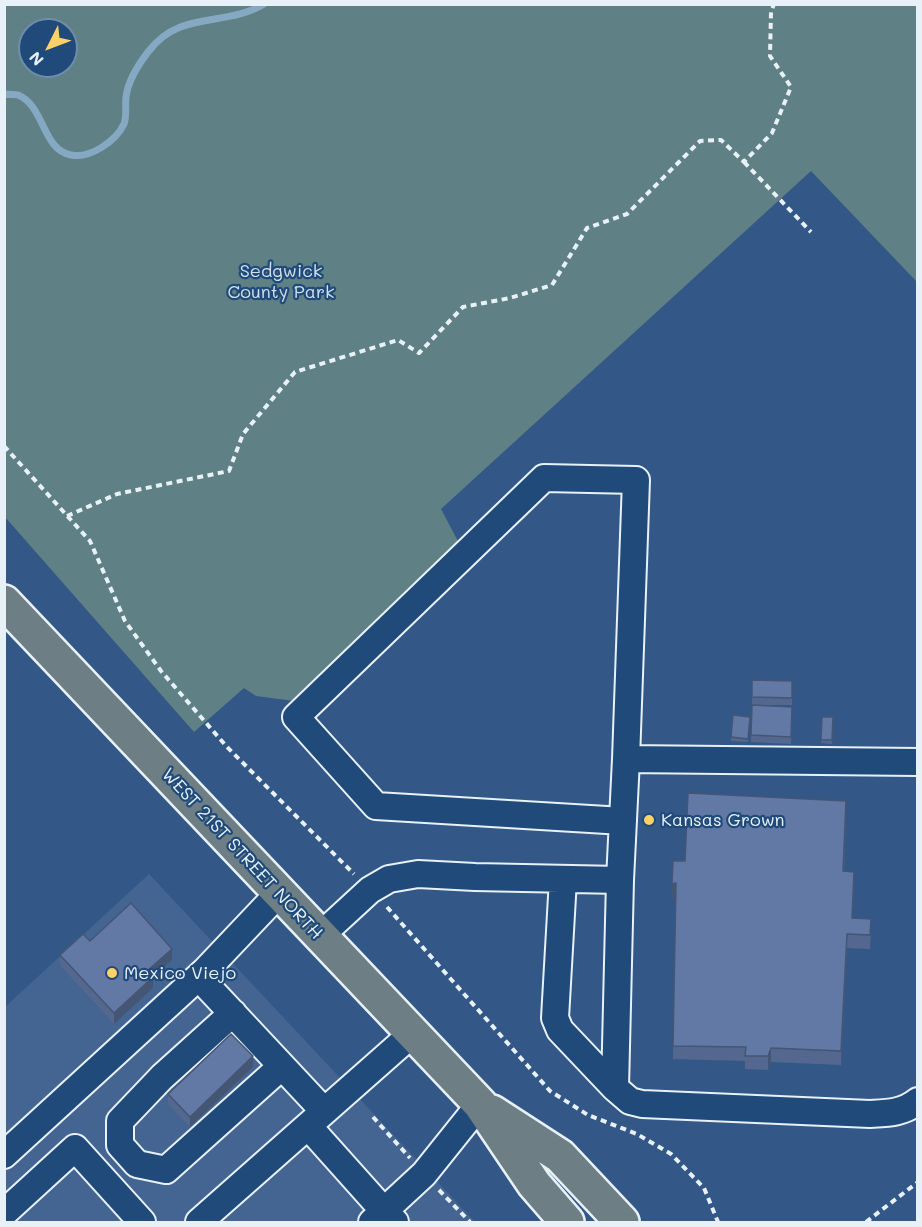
<!DOCTYPE html>
<style>
body{margin:0}
#map{position:relative;width:922px;height:1227px;overflow:hidden;background:#335887;font-family:Mali,sans-serif}
canvas{display:block}
.frame{position:absolute;inset:0;border:6px solid #e8f1f8;pointer-events:none}
.north{position:absolute;left:18px;top:18px;width:60px;height:60px;box-sizing:border-box;background:#1f4a7a;border:2px solid #6f8dac;border-radius:50%;rotate:228deg;font-size:16px;font-weight:700;line-height:24px;text-align:center;color:#e8f1f8}
.north::after{content:'';display:block;margin:auto;width:21px;height:27px;background:#ffd166;clip-path:polygon(50% 0,100% 100%,50% 72%,0 100%)}
</style>
<div id="map">
<canvas width="922" height="1227"></canvas>
<div class="frame"></div>
<div class="north">N</div>
</div>
<script>
const g = document.querySelector('canvas').getContext('2d');
g.lineJoin = 'round';
function fillPath(path, color) { g.fillStyle = color; g.fill(path, 'evenodd'); }
function strokePath(path, color, width, dash) { g.strokeStyle = color; g.lineWidth = width; g.lineCap = dash ? 'butt' : 'round'; g.setLineDash(dash || []); g.stroke(path); }
function label(font, color, halo, rows, align = 'center') {
  g.font = font + ' Mali,sans-serif'; g.lineWidth = 4.5; g.setLineDash([]); g.textBaseline = 'middle'; g.strokeStyle = halo; g.fillStyle = color; for (const [text, x, y, turn = 0] of rows) {
    g.save(); g.translate(x, y); g.rotate((+turn || 0) * Math.PI / 180); g.textAlign = isNaN(turn) ? turn : align; if (halo) g.strokeText(text, 0, 0); g.fillText(text, 0, 0); g.restore();
  }
}
fillPath(new Path2D(`
 M149,874L475,1222H5V1007Z`), '#446592');
fillPath(new Path2D(`
 M4,5H917V282L811,171L441,509L460,545L294,701L256,696L244,688L194,732L5,517ZM30,30H66V66H30Z`), '#5f8084');
strokePath(new Path2D(`
 M4,94C8,95 15,94 18,95C45,106 42,150 71,155C90,159 116,141 124,124C127,117 125,106 126,97C128,81 138,65 148,52C181,9 224,28 264,4`), '#85a9c3', 7);
const minor = new Path2D(`
 M623,821L376,806L296,717L544,478L636,480L626,759
 M563,879L555,1018L560,1030L615,1088L630,1101L642,1104L870,1114C888,1113 903,1113 918,1101
 M279,893L206,970L208,987L324,1111
 M320,936L370,890L389,879L418,874L475,877L620,880
 M233,1013L162,1077L120,1121V1145L137,1164L166,1170L282,1066
 M615,1088L620,880L626,759L918,762
 M308,1126L384,1211L372,1222
 M4,1155L206,970
 M4,1213L75,1148L142,1222
 M199,1222L413,1033
 M395,1222L384,1211L424,1174L480,1104`);
const major = new Path2D(`
 M4,602L480,1104L534,1184L567,1222
 M492,1112L560,1156L622,1222`);
strokePath(minor, '#e8f1f8', 30);
strokePath(major, '#e8f1f8', 38);
strokePath(new Path2D(`
 M744,162L811,232
 M4,446L90,541L125,621L161,671L227,747L354,874
 M67,516L117,494L229,471L243,434L295,372L398,340L419,353L463,307L510,298L552,285L587,228L627,214L700,141L721,140L744,162L772,133L791,87L770,56L771,12L774,4
 M387,907L550,1091L588,1115L637,1134L671,1154L704,1188L718,1222
 M373,1117L410,1158
 M439,1190L470,1222
 M866,1222L918,1182`), '#e8f1f8', 4, [6, 4.5]);
strokePath(minor, '#1f4a7a', 26);
strokePath(major, '#6d7e84', 33);
fillPath(new Path2D(`
 M752,680L792,681V705H752Z
 M752,705L792,707L791,744L751,742Z
 M733,715L750,717L748,742L731,741Z
 M822,717H833L832,744L821,743Z
 M846,814L844,871L854,885L852,918L871,932L870,949L847,948L841,1065L771,1062L768,1070L745,1069V1061L673,1059L676,897L672,898L685,861Z
 M90,941L172,960L153,977V988L114,1024L60,965V955Z
 M253,1067L190,1127L168,1104V1094Z`), '#54688f');
fillPath(new Path2D(`
 M676,883V897L672,898V884Z
 M847,934V948L841,1065V1051Z
 M172,949V960L147,982V971Z
 M153,977V988L114,1024V1013Z
 M771,1048V1062L768,1070V1056Z
 M253,1056V1067L190,1127V1117Z`), '#455574');
const building = new Path2D(`
 M752,680L792,681V698L752,697Z
 M752,705L792,707L791,737L751,735Z
 M733,715L750,717L748,739L731,737Z
 M822,717H833L832,740H821Z
 M688,793L846,801L843,871L854,872L852,918L871,919L870,935L847,934L841,1051L771,1048L768,1056H745L746,1047L673,1046L676,883L672,884L673,861H685Z
 M131,903L172,949L147,971L153,977L114,1013L60,955L83,934L90,941Z
 M231,1034L253,1056L190,1117L168,1094Z`);
fillPath(building, '#6279a6');
strokePath(building, '#455574', 1.5);
for (const [x, y, r, color] of [
 [649,820,6,"#ffd166"],
 [112,973,6,"#ffd166"]
]) { const dot = new Path2D(); dot.arc(x, y, r, 0, 2 * Math.PI); g.fillStyle = color; g.fill(dot); strokePath(dot, '#1f4a7a', 2); }
label('18px', '#d3e0e7', '#1f4a7a', [
 ["Sedgwick",281,271],
 ["County Park",281,292]
]);
label('18px', '#e8f1f8', '#1f4a7a', [
 ["Kansas Grown",661,820],
 ["Mexico Viejo",124,973]
], 'left');
label('18px', '#e8f1f8', '#1f4a7a', [
 ["WEST 21ST STREET NORTH",242,854,47]
]);
</script>
